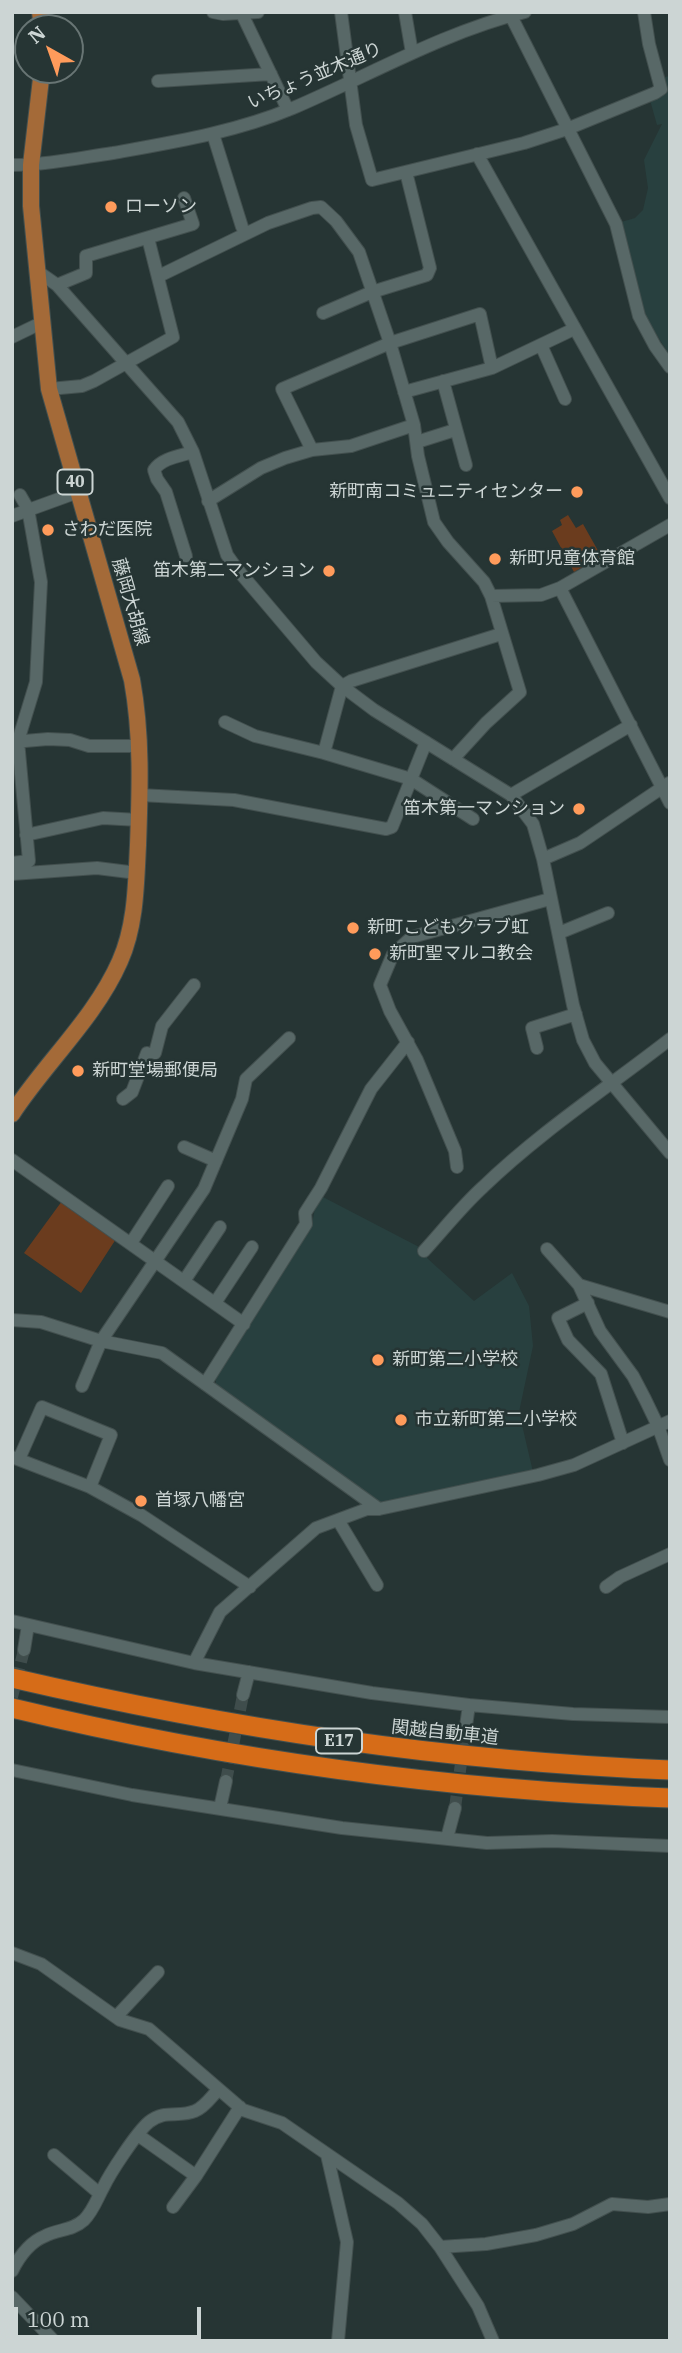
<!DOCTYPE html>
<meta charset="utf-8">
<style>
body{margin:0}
#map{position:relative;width:682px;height:2353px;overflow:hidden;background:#263534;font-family:"IBM Plex Serif",serif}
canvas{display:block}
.frame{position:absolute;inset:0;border:14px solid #ccd5d4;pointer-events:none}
.north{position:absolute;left:14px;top:14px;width:70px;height:70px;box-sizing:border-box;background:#263534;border:2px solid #687574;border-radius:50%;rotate:320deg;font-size:19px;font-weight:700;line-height:28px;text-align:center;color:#ccd5d4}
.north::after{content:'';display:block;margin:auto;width:24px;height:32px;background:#ff9b5b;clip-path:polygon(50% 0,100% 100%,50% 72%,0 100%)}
.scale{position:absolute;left:14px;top:2307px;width:187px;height:32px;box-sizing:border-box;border:4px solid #ccd5d4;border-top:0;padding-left:9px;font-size:21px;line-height:24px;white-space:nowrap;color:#ccd5d4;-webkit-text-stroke:5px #263534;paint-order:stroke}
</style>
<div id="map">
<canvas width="682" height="2353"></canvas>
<div class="frame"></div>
<div class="north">N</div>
<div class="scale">100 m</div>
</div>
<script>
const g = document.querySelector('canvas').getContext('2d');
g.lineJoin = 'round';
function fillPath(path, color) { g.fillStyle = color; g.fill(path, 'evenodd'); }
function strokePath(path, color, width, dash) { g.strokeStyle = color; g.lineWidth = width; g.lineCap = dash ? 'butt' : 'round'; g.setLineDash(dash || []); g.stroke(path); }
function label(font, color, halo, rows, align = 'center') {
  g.font = font + ' "IBM Plex Serif","Noto Sans JP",serif'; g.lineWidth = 5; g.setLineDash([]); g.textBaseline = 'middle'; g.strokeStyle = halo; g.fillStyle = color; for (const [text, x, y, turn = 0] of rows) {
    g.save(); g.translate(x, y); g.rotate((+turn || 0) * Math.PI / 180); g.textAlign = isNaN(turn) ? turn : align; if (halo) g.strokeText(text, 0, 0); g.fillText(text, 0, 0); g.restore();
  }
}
fillPath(new Path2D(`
 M670,76V356L643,313L618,223L635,218L643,210L648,188L644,160L662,124L657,125L650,100L667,92L664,77Z
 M321,1196L421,1248L428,1255L427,1258L474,1301L512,1273L529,1306L533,1346L519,1412L533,1472L378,1504L216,1384V1375L312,1224L316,1203Z`), '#28403f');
fillPath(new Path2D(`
 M568,515L576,528L583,524L601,556L574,572L552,531L562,525L560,520Z
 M62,1201L116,1239L81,1293L24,1253Z`), '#6b3c1e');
strokePath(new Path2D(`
 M12,1697L24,1650
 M226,1781L243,1695
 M455,1808L466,1726`), '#3f4d4c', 12, [12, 6]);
const minor = new Path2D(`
 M213,12L223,14L258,12
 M341,12L356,125L372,180L524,143L567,129L655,93L661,89L649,44L644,12
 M405,12L412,53
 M242,14L288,110
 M511,16L616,224L639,316L655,346L670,367
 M158,81L271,74
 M213,134L242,227
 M477,154L670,498
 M12,165C46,165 79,158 113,153C174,142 236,132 293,108C370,75 444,32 525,12
 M37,271L57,285L178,422L193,452L227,555L237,569L316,662L342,686L374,710L511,795L533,824L543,859L573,1005L583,1040L595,1063L670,1153
 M159,276L268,223L312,208L321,207L336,221L359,252L390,343L414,425L418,456L434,522L448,542L484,582L491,596L520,692L486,723L453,759
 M57,285L86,273V256L193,224L184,198
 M323,313L372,292L427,275L430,268L406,172
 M12,337L41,323
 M541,345L565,399
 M443,381L466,465
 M49,389L82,386L94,381L173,337L148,238
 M404,392L492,368L574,329
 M417,442L455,430
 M312,450L282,389L390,343L480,314L492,368
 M208,501L261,468L285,458L312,450L351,446L414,425
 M12,516L78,492
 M186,556L166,492L157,479L154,470C162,458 180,456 193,452
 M560,588L670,803
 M491,596L541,595L560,588L670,525
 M225,722L255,736L324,753L411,779L473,819
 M13,742L48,739L70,740L89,746H139
 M324,753L342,686L351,681L501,634
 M140,795L234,800L386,829L392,827L426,742
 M511,795L631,725
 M26,835L103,818L139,820
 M543,859L580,843L669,783
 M12,863L29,861L18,741L36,682L41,582L28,509L20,495
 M12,874L97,868L137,873
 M559,933L608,913
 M537,1048L532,1028L576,1014
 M155,1053L162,1026L194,985
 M123,1099L132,1092L147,1053
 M184,1147L216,1161
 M12,1160L244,1324
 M457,1167L455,1151L417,1060L390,1011L380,985L393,954L412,937L550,899
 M131,1243L168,1186
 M547,1249L579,1285L670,1312
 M424,1251C444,1229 462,1206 483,1187C540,1132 607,1088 670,1039
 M184,1281L220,1227
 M579,1285L600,1331L633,1376L645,1399L658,1426L670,1460
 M215,1303L252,1247
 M588,1303L558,1318L568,1340L601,1374L623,1443
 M12,1320L41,1322L101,1341L162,1353L379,1509
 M205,1384L306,1224L305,1213L321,1188L371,1089L408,1042
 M82,1386L101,1341L204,1189L242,1099L246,1079L289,1038
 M12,1457L90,1487L141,1515L250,1587
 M19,1459L42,1407L111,1435L90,1487
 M338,1520L377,1585
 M606,1587L620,1577L670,1554
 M12,1621L194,1663L372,1693L469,1705L573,1714L670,1717
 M24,1650L28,1625
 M194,1663L220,1612L316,1528L367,1509H379L538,1475L574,1465L670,1421
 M243,1695L249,1672
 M466,1726L469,1705
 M12,1770L132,1795L342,1828L487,1843L552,1841L670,1846
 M220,1808L226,1781
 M447,1838L455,1808
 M12,1953L41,1964L120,2020L149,2029L243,2110L282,2123L398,2203L422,2224L440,2247L478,2306L493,2341
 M116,2017L158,1972
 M138,2135L196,2176
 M54,2155L100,2194
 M327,2155L347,2242L338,2341
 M173,2207L196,2176L240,2107
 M440,2247L486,2244L536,2235L573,2224L612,2204L648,2207L670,2204
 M12,2271C19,2257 30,2242 45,2236C58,2229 72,2231 84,2220C93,2211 97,2199 103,2188C110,2173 137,2132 149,2122C165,2109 178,2118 195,2111C205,2107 211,2097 218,2090
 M12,2297L54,2341`);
const major = new Path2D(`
 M40,12L42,28
 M12,1114C46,1062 95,1018 120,961C136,925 136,884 138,845C140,790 142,735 132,680L49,389L31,206V165L42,70`);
const highway = new Path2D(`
 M12,1678C232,1729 444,1761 670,1770
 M12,1708C228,1760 448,1790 670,1798`);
strokePath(minor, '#43504f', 14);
strokePath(major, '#43504f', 18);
strokePath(highway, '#43504f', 21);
strokePath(minor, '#586867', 12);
strokePath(major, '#a46a38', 16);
strokePath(highway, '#d66c18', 19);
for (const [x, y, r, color] of [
 [111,207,7,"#ff9b5b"],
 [577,492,7,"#ff9b5b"],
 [48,530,7,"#ff9b5b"],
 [495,559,7,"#ff9b5b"],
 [329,571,7,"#ff9b5b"],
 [579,809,7,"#ff9b5b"],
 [353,928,7,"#ff9b5b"],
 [375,954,7,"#ff9b5b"],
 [78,1071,7,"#ff9b5b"],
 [378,1360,7,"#ff9b5b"],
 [401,1420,7,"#ff9b5b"],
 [141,1501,7,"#ff9b5b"]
]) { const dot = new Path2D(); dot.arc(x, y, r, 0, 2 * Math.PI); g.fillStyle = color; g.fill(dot); strokePath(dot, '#263534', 2.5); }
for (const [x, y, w] of [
 [75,482,35],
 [339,1741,46]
]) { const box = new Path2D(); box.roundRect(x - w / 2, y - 12.5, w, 25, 5); g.fillStyle = '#263534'; g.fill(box); strokePath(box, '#ccd5d4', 2); }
label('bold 16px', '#ccd5d4', null, [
 ["40",75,482],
 ["E17",339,1741]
]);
label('18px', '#ccd5d4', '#263534', [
 ["いちょう並木通り",315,76,-23],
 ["藤岡大胡線",130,602,74],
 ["関越自動車道",445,1733,6]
]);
label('18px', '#ccd5d4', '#263534', [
 ["ローソン",125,207],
 ["新町南コミュニティセンター",563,492,"right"],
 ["さわだ医院",62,530],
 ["新町児童体育館",509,559],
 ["笛木第二マンション",315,571,"right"],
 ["笛木第一マンション",565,809,"right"],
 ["新町こどもクラブ虹",367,928],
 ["新町聖マルコ教会",389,954],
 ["新町堂場郵便局",92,1071],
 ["新町第二小学校",392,1360],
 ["市立新町第二小学校",415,1420],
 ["首塚八幡宮",155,1501]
], 'left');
</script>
